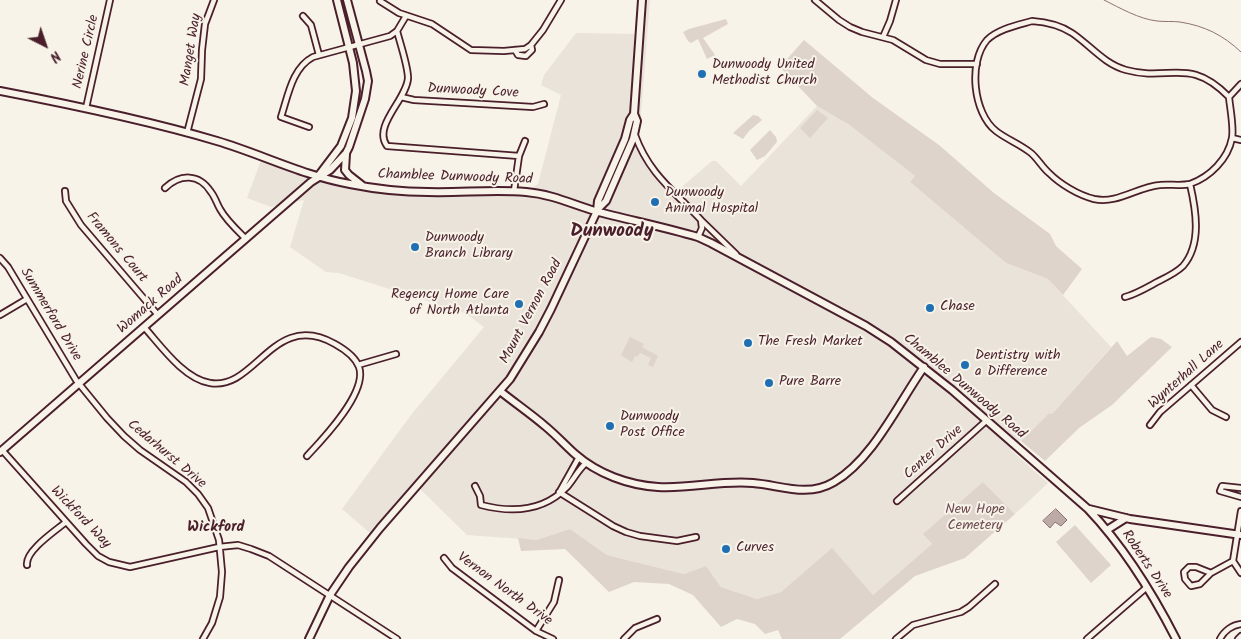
<!DOCTYPE html>
<style>
body{margin:0}
#map{position:relative;width:1241px;height:639px;overflow:hidden;background:#f7f3e8;font-family:Kalam,sans-serif}
canvas{display:block}
.north{position:absolute;left:20px;top:20px;width:50px;height:50px;-webkit-text-stroke:4px #f7f3e8;paint-order:stroke;rotate:139deg;font-size:14px;font-weight:700;line-height:20px;text-align:center;color:#4a1f2b}
.north::after{content:'';display:block;margin:auto;width:18px;height:22px;background:#4a1f2b;clip-path:polygon(50% 0,100% 100%,50% 72%,0 100%)}
</style>
<div id="map">
<canvas width="1241" height="639"></canvas>
<div class="north">N</div>
</div>
<script>
const g = document.querySelector('canvas').getContext('2d');
g.lineJoin = 'round';
function fillPath(path, color) { g.fillStyle = color; g.fill(path, 'evenodd'); }
function strokePath(path, color, width, dash) { g.strokeStyle = color; g.lineWidth = width; g.lineCap = dash ? 'butt' : 'round'; g.setLineDash(dash || []); g.stroke(path); }
function label(font, color, halo, rows, align = 'center') {
  g.font = font + ' Kalam,sans-serif'; g.lineWidth = 4; g.setLineDash([]); g.textBaseline = 'middle'; g.strokeStyle = halo; g.fillStyle = color; for (const [text, x, y, turn = 0] of rows) {
    g.save(); g.translate(x, y); g.rotate((+turn || 0) * Math.PI / 180); g.textAlign = isNaN(turn) ? turn : align; if (halo) g.strokeText(text, 0, 0); g.fillText(text, 0, 0); g.restore();
  }
}
fillPath(new Path2D(`
 M639,0H650L639,139L657,171L677,191L712,161H716L741,186L817,106L848,124L915,176L910,182L1006,263L1048,279L1111,347L1052,414L1049,413L1011,450L1048,483L1015,514L983,482L924,534L932,544L873,595L832,549L781,592L757,599L721,587L706,566L684,574L607,555L570,529L536,540L467,535L416,485L370,533L342,509L411,415L484,327L465,313L339,273L326,272L290,247L304,200L271,207L247,198L263,155L333,177L368,186L414,193L449,189L504,193L525,192L538,184L561,95L541,85L544,75L576,33L636,34L635,23Z`), '#eae3da');
fillPath(new Path2D(`
 M726,19L728,24L703,38L715,55L707,59L698,39L691,43L688,41L683,32L689,29Z
 M804,40L873,98L939,145L994,193L1050,234L1056,246L1082,269L1063,295L1048,279L1006,263L910,182L915,176L848,124L817,106L780,67Z
 M817,110L828,118L810,138L800,128Z
 M753,115L758,116L762,120L749,131L743,139L733,133Z
 M770,130L776,137L777,142L765,156L757,160L750,150Z
 M630,337L644,344L642,347L658,356L653,367L648,365L651,358L640,353L637,357L635,356L632,362L621,355Z
 M1151,337L1161,339L1172,347L1112,405L1079,428L1045,461L1021,441L1049,413L1052,414L1117,341L1127,356Z
 M983,482L1015,514L965,558L915,576L840,639H782L778,630L765,634L755,624L737,619L721,627L693,595L669,584L634,582L609,592L565,549L521,551L518,538L536,540L570,529L607,555L684,574L706,566L721,587L757,599L781,592L832,548L873,595L932,544L923,534Z
 M1075,525L1111,565L1091,583L1056,542Z`), '#ded4cc');
const water = new Path2D(`
 M1056,509L1067,520L1061,526L1055,522L1050,528L1043,521Z`);
fillPath(water, '#bcaaa7');
strokePath(water, '#8e7275', 1);
strokePath(new Path2D(`
 M1104,0C1120,8 1139,19 1157,21C1165,22 1173,21 1180,22C1205,26 1223,35 1241,52`), '#8e7275', 1);
const street = new Path2D(`
 M815,0L839,20L850,27L862,32L893,40L926,60L940,64H977
 M380,1L399,13L432,24L471,50L504,51L525,49L531,45L543,30L561,0
 M303,16L311,25L319,55
 M1032,21C1046,22 1060,25 1072,33C1090,45 1104,64 1126,70C1170,82 1189,56 1229,97C1230,108 1234,127 1232,138C1228,159 1210,177 1190,184C1181,186 1169,184 1160,185C1137,187 1118,204 1094,199C1078,195 1060,184 1049,173C1042,167 1038,159 1031,153C1020,144 1006,139 996,131C973,113 968,62 987,40C998,29 1018,25 1032,21Z
 M397,31C400,43 408,66 408,78C407,99 372,126 387,146L519,156
 M883,37L890,21L896,0
 M515,50L518,55L526,56L532,50L531,45
 M401,97L414,100L533,107L544,104
 M1229,97L1241,84
 M86,108L110,0
 M309,127L281,117C288,96 292,68 313,57L390,36L397,31L406,16
 M187,133L201,79L202,50L205,24L214,0
 M635,135C649,174 674,191 701,220L702,228L698,237
 M1232,138L1241,140
 M165,188C180,174 199,173 211,192C215,197 217,204 220,209C226,220 237,230 246,239
 M65,191L66,201L81,225L158,315
 M514,191L519,156L525,141
 M702,221L736,254
 M0,258L8,267L76,380L107,418L124,436L140,450L186,482L198,494L208,508L219,540L222,572L220,597L212,623L203,639
 M1125,297C1136,294 1146,288 1157,282C1165,278 1176,273 1183,266C1202,244 1196,210 1190,184
 M0,315L27,299
 M144,327C161,346 184,379 210,383C256,391 273,309 335,344C344,349 355,356 359,367C368,392 323,439 307,456
 M358,365L396,354
 M1191,385L1212,410L1226,417
 M1150,425L1160,412L1241,342
 M2,450L86,544L98,556L109,562L130,567L219,547L238,545L251,549L269,556L397,639
 M475,486L480,496L481,505C512,513 543,512 567,487C574,479 578,470 586,463
 M1241,488L1222,486L1220,491L1241,497
 M560,491L579,457
 M559,492L613,526L626,532L640,536L677,541L696,537
 M897,501L986,421
 M1241,511L1233,561L1241,573
 M444,558L452,568L536,631L553,639
 M27,565C25,551 55,531 66,522
 M1189,567H1196L1211,573L1200,584L1191,586L1185,579L1184,572Z
 M1211,573L1233,561
 M536,631L554,602L559,580
 M624,639L635,628L657,619
 M896,639L913,625L961,612L969,607L995,584
 M1087,639L1147,587
 M1220,639C1224,631 1232,625 1241,624
 M1238,639L1241,636`);
const secondary = new Path2D(`
 M0,91C73,105 146,120 217,141C261,154 304,176 350,184C375,189 402,192 428,192C461,193 494,189 526,192C551,194 572,204 595,211C629,220 664,227 698,237L711,243L866,326L891,342L952,390L1088,509C1125,548 1152,592 1176,639
 M346,154L345,170L349,175L363,186
 M319,175L341,146L352,118L356,91L353,63L337,0
 M597,210L606,201L633,139L637,121L634,114
 M500,391C515,403 531,414 545,426C556,435 565,445 575,454C598,474 628,485 658,487C690,489 721,480 753,483C780,485 807,498 834,482C873,459 898,404 924,367
 M0,452L311,182L330,170L346,153L349,147L365,99L368,81L366,71L347,0
 M1089,509L1130,519L1241,535
 M1107,530L1126,518
 M309,639L330,595L349,567L380,528L510,379L539,332L551,309L597,211L598,201L625,139L630,120L634,114L642,0`);
strokePath(street, '#4a1f2b', 8);
strokePath(secondary, '#4a1f2b', 10);
strokePath(street, '#f7f3e8', 4.5);
strokePath(secondary, '#f7f3e8', 6);
for (const [x, y, r, color] of [
 [702,74,5,"#1f6fb2"],
 [655,202,5,"#1f6fb2"],
 [415,247,5,"#1f6fb2"],
 [519,304,5,"#1f6fb2"],
 [930,308,5,"#1f6fb2"],
 [748,343,5,"#1f6fb2"],
 [965,365,5,"#1f6fb2"],
 [769,383,5,"#1f6fb2"],
 [610,426,5,"#1f6fb2"],
 [726,549,5,"#1f6fb2"]
]) { const dot = new Path2D(); dot.arc(x, y, r, 0, 2 * Math.PI); g.fillStyle = color; g.fill(dot); strokePath(dot, '#f7f3e8', 2); }
label('14px', '#4a1f2b', '#f7f3e8', [
 ["Manget Way",192,50,-81],
 ["Nerine Circle",87,52,-77],
 ["Dunwoody Cove",473,92,3],
 ["Chamblee Dunwoody Road",455,178,2],
 ["Framons Court",116,248,50],
 ["Womack Road",151,305,-41],
 ["Mount Vernon Road",532,312,-62],
 ["Summerford Drive",50,315,59],
 ["Wynterhall Lane",1187,375,-42],
 ["Chamblee Dunwoody Road",964,387,40],
 ["Center Drive",934,453,-42],
 ["Cedarhurst Drive",166,455,40],
 ["Wickford Way",80,518,46],
 ["Roberts Drive",1146,565,56],
 ["Vernon North Drive",504,590,36]
]);
label('14px', '#4a1f2b', '#f7f3e8', [
 ["Dunwoody United",712,66],
 ["Methodist Church",712,82],
 ["Dunwoody",665,194],
 ["Animal Hospital",665,210],
 ["Dunwoody",425,239],
 ["Branch Library",425,255],
 ["Regency Home Care",509,296,"right"],
 ["of North Atlanta",509,312,"right"],
 ["Chase",940,308],
 ["The Fresh Market",758,343],
 ["Dentistry with",975,357],
 ["a Difference",975,373],
 ["Pure Barre",779,383],
 ["Dunwoody",620,418],
 ["Post Office",620,434],
 ["Curves",736,549]
], 'left');
label('14px', '#6f4c53', '#f7f3e8', [
 ["New Hope",975,511],
 ["Cemetery",975,527]
]);
label('bold 15px', '#4a1f2b', '#f7f3e8', [
 ["Wickford",216,528]
]);
label('bold 19px', '#4a1f2b', '#f7f3e8', [
 ["Dunwoody",612,233]
]);
</script>
